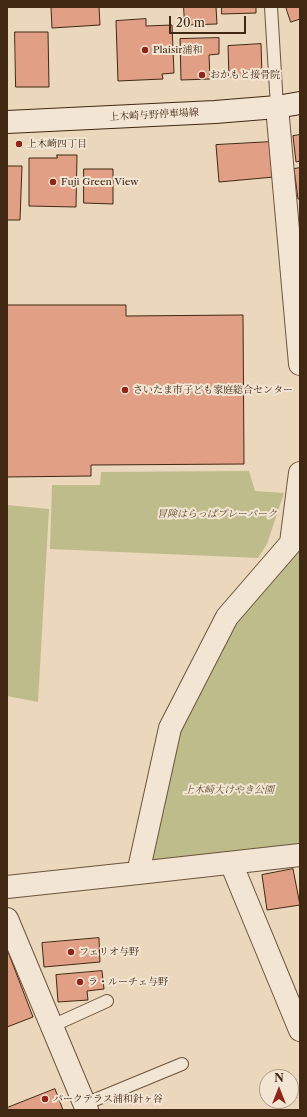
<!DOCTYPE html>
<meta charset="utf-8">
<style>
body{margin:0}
#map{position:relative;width:307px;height:1117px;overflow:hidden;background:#ebd7bb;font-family:"Libre Caslon Text",serif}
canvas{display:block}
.frame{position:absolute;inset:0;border:8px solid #412812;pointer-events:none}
.north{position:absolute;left:259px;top:1069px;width:40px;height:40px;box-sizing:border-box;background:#f2e5d3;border:1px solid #ab9986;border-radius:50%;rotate:0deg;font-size:11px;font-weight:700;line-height:16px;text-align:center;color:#412812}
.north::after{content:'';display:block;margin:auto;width:14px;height:18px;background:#8f2418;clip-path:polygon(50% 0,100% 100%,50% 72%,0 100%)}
.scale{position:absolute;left:169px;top:16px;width:77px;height:18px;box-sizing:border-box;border:2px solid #412812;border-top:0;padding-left:5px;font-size:12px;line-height:14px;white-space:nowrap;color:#412812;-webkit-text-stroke:3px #f2e5d3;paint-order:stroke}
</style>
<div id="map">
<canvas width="307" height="1117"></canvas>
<div class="frame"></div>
<div class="north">N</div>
<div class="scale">20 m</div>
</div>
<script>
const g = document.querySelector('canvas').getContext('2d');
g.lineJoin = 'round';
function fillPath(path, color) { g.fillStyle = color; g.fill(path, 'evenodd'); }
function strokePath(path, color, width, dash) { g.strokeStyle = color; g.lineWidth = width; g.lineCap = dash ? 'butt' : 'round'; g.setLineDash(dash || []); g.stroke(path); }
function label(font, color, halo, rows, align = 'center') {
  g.font = font + ' "Libre Caslon Text","Noto Serif JP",serif'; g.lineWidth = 4; g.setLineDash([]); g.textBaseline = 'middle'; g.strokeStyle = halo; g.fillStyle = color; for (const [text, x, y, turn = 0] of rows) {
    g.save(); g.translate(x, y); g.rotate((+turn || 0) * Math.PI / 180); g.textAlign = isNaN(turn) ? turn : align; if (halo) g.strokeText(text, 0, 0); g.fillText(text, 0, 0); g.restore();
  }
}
fillPath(new Path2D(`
 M249,471L255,491L284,493L267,544L258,558L50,549L52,485H100L101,472Z
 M7,505L49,509L38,702L7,696Z
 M300,544V855L138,873L170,728L227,617Z`), '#bfbc8b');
const building = new Path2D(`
 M99,7L100,25L52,28L51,8Z
 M184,7H216L217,24L185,25Z
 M222,7H256V13L222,14Z
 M286,7H300V19L291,22Z
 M146,19V26L172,25L174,73L162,74L163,79L118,81L116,21Z
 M15,32H48L49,87H16Z
 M219,38V54L209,55L210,79L181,80L180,39Z
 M261,44L262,75L229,77L228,46Z
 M300,135V161L296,162L293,136Z
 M271,142L274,177L219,182L216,145Z
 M57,155H77L76,207L29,206V158H57Z
 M7,166H22L20,220H7Z
 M300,168V199H298L294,169Z
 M84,169H113V204L84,203Z
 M7,305H126V316L243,315L244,464L91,465V476L7,477Z
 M293,869L300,905L267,910L262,875Z
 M99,938L100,962L44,967L42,943Z
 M7,949L33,1017L7,1027Z
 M102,971L104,989L87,991L88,1000L58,1002L56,975Z
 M55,1089L63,1110H7V1108Z`);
fillPath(building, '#e19f85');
strokePath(building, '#412812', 1);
const service = new Path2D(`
 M271,7L277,107
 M52,1026L107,1001
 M85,1104L182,1064`);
const minor = new Path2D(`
 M277,107L300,364
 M231,863L300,1030
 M138,873L170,728L227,617L291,543L300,473
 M7,887L138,873L300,855
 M7,919L87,1110`);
const secondary = new Path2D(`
 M7,122L215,112L277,107L300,103`);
strokePath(service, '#6c543c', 14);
strokePath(minor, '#6c543c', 24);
strokePath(secondary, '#412812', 24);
strokePath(service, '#f2e5d3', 12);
strokePath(minor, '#f2e5d3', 22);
strokePath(secondary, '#f2e5d3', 22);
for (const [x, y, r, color] of [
 [145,50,4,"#8f2418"],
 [202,75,4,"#8f2418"],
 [19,144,4,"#8f2418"],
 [53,182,4,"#8f2418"],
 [125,390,4,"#8f2418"],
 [71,952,4,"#8f2418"],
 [80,982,4,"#8f2418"],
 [45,1099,4,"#8f2418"]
]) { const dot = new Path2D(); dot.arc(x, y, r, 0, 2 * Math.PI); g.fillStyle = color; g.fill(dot); strokePath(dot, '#f2e5d3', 1.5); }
label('10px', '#412812', '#f2e5d3', [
 ["Plaisir浦和",153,50],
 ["おかもと接骨院",210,75],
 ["上木崎四丁目",27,144],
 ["Fuji Green View",61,182],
 ["さいたま市子ども家庭総合センター",133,390],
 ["フェリオ与野",79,952],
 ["ラ・ルーチェ与野",88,982],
 ["パークテラス浦和針ヶ谷",53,1099]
], 'left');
label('10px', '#412812', '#f2e5d3', [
 ["上木崎与野停車場線",154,115,-3]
]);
label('italic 10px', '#604d30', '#f2e5d3', [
 ["冒険はらっぱプレーパーク",217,514],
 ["上木崎大けやき公園",229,790]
]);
</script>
